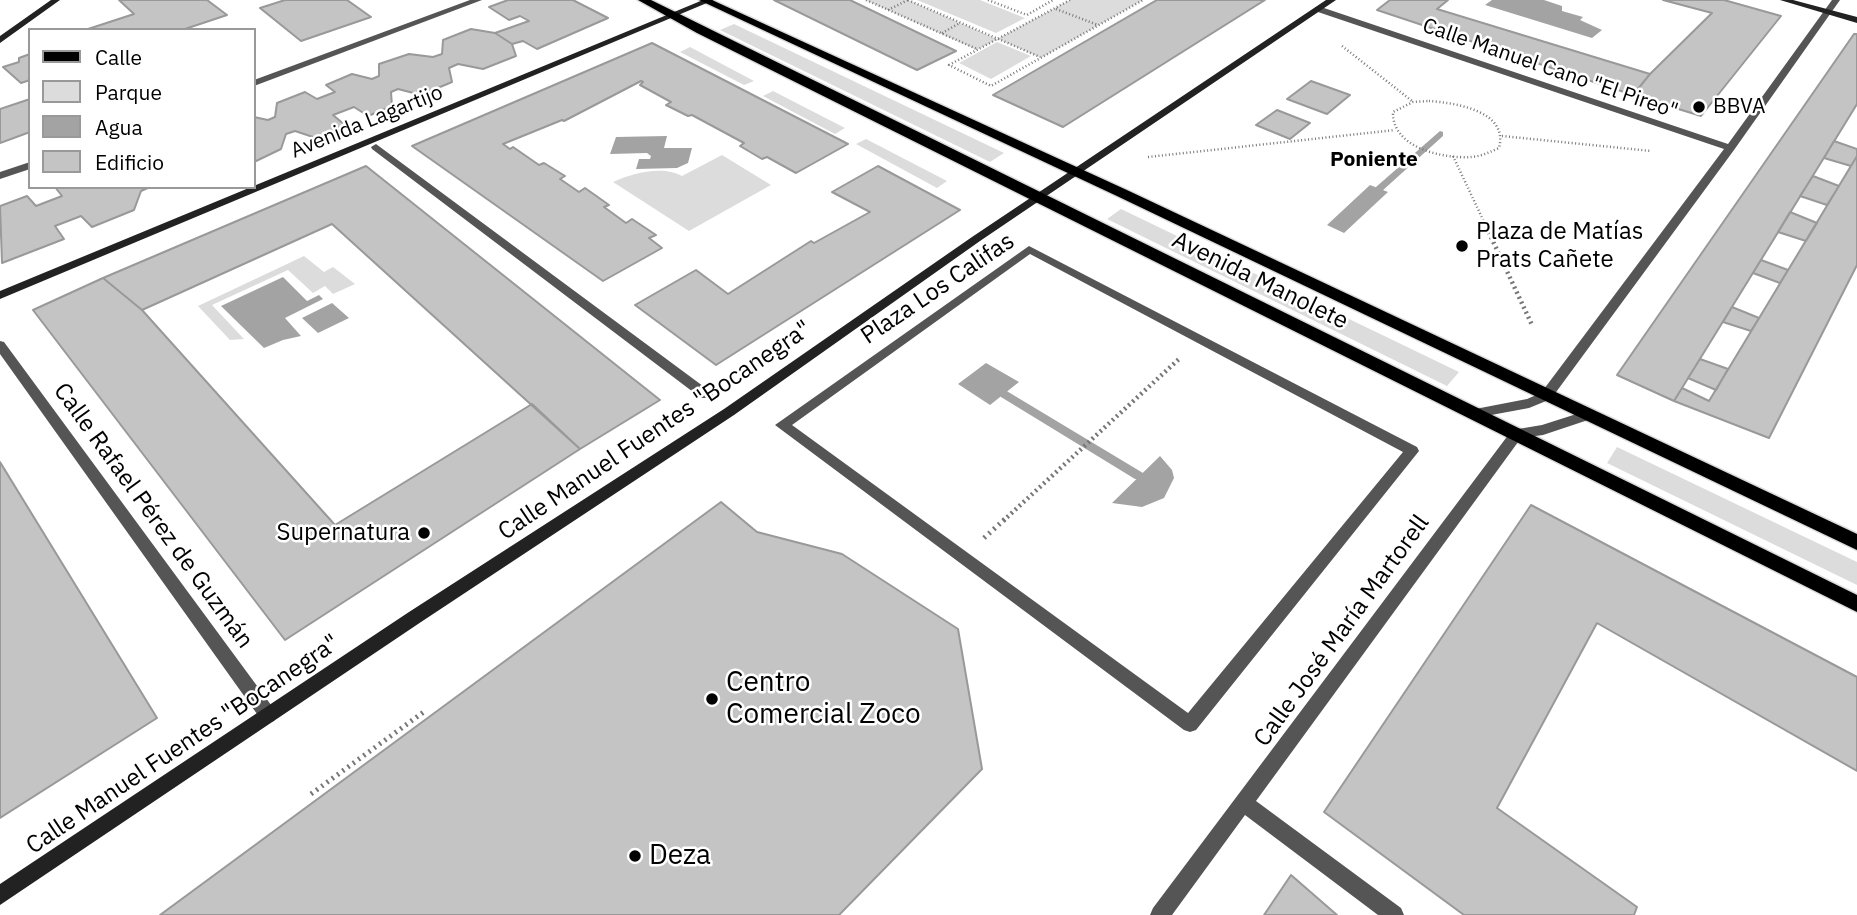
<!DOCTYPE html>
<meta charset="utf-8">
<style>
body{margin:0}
#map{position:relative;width:1857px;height:915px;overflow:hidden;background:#fff;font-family:"IBM Plex Sans",sans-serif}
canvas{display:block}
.legend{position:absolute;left:28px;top:28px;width:228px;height:161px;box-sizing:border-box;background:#fff;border:2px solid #999;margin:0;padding:9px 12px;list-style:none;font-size:21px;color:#000}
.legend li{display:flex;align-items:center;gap:14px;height:35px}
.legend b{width:35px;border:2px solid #999}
</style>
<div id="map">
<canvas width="1857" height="915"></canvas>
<ul class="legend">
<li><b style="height:9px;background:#000"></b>Calle</li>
<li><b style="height:19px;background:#dcdcdc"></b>Parque</li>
<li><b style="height:19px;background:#a3a3a3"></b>Agua</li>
<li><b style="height:19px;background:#c4c4c4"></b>Edificio</li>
</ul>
</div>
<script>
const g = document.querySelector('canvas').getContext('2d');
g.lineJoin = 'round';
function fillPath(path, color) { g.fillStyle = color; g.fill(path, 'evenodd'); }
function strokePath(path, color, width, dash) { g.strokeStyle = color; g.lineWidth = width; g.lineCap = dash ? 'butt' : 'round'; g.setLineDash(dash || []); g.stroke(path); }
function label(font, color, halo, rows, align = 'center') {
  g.font = font + ' "IBM Plex Sans",sans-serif'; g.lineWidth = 5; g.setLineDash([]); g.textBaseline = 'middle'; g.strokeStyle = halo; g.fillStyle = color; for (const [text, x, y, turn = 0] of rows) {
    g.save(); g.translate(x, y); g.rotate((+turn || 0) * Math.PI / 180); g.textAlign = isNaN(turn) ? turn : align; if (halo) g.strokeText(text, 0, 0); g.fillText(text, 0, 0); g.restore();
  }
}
fillPath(new Path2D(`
 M865,0H908L997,39L1070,0H1143L1041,58L998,39L977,50Z
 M917,0H980L1025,18L996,33Z
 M734,24L1004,153L990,162L720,30Z
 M997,42L1031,56L991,79L959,63Z
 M690,47L754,81L744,85L680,52Z
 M773,91L845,128L835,134L763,96Z
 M866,139L947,181L937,188L856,144Z
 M722,155L771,185L689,231L613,182C632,173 663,165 682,176Z
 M1121,209L1459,372L1447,386L1107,219Z
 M304,256L324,272L333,267L355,284L333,294L325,286L313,293L288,270L212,305L244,339L230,340L198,306Z
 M1617,447L1857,562V585L1607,463Z`), '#dcdcdc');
fillPath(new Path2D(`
 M1492,0H1544L1562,6V11L1583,17L1580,20L1602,30L1592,38L1485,5Z
 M667,136L664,148H692L688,163L677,168L636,169L639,159H650L651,156L647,153L610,154L616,137Z
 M1370,185L1388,192L1344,233L1327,225Z
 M283,277L307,301L319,295L323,299L285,318L301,336L283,340L264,348L221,306Z
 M332,303L349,318L318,333L302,318Z
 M986,363L1019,382L990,405L958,384Z
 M1160,456L1172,470L1174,478L1164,498L1142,507L1112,503Z`), '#a3a3a3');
fillPath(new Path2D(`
 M1440,131L1443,132V136L1382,191H1376V187Z
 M1005,390L1143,473L1145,476L1143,479H1135L1001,397L999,394Z`), '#a3a3a3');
const building = new Path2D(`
 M119,0H207L227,15L182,30H85L134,14Z
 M285,0H347L371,17L301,41L260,8Z
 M508,0H573L608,18L537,49L523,41L512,44L495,33L529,21L520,16L509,20L489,7Z
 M774,0H850L956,51L917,70Z
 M1157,0H1265L1063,127L993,95Z
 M1390,0H1448L1437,9L1650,74L1633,95L1377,10Z
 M1663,0H1724L1781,16L1701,116L1633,95L1650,74L1712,13Z
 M471,29L495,33L512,44L516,56L483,69L458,64L449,68L452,82L421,95L398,89L391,92L392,106L368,116L354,107L333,115L345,125L316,138L295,131L286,134L281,149L254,162V117L268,120L275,117L277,103L305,92L317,99L335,92L326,85L352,74L372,79L379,76V64L409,54L433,57L442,54L443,40Z
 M1854,34H1857V104L1674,401L1617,375Z
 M652,43L848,144L796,173L767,157L762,159L740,146L744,143L692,115L688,116L666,105L671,102L640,85L643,82L641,81L564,121L562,120L503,144L510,149L513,147L539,165L544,163L565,176L560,179L579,192L585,188L609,205L604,207L626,223L632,219L656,235L649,238L662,248L603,281L412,146Z
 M30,54V80L21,83L3,67L19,62V58Z
 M1311,81L1350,95L1327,114L1287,99Z
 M30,99V132L0,143V109Z
 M1277,110L1310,123L1290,139L1256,125Z
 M1834,141L1857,149V156L1851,166L1824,158Z
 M1857,156V265L1769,438L1674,401L1682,388L1709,401Z
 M366,166L660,400L580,449L332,224L142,310L103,278Z
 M878,166L960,210L716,365L635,305L696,270L728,294L811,241L814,243L870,212L832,192Z
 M1813,176L1839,186L1827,205L1800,196Z
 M55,187H150L141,191L134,210L92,227L81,216L55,226L64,239L2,263L0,206L27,196L36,206L62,196Z
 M1790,212L1817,223L1806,241L1778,232Z
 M1761,260L1788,270L1780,283L1753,273Z
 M103,278L142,310L335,525L532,404L580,449L285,640L33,310Z
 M1732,307L1759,318L1751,331L1723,322Z
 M1700,359L1728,369L1716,390L1688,378Z
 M0,462L157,718L0,818Z
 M721,502L757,532L842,554L958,629L982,769L839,915H160Z
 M1531,505L1857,677V771L1597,623L1497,808L1637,907L1634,915H1464L1324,812Z
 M1291,875L1337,915H1264Z`);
fillPath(building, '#c4c4c4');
strokePath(building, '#999', 2);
const primary = new Path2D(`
 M638,0H651L1857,595V612L697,33Z
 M699,0H712L1129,191L1857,534V550L1119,197Z`);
strokePath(primary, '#dbdbdb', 3);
strokePath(new Path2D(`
 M866,0L977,49
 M908,0L1040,57
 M988,0L1027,15L1053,0
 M1070,0L949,65L991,86L1143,0
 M1056,9L1098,25
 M888,10L908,0
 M942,33L960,23
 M1342,46L1412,101
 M1429,101C1456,103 1509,111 1499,148C1490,152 1482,156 1472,157C1443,159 1392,148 1393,112L1413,102Z
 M1502,136L1651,151
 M1453,156L1485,224
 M1148,157L1395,130`), '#777', 2.5, [1, 2.5]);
strokePath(new Path2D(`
 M1484,222L1532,325
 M1003,521L1179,359`), '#777', 4.5, [2, 3.5]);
strokePath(new Path2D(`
 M984,538L1005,519
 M311,794L425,711`), '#777', 5, [2, 4.5]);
fillPath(new Path2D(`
 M470,0H482L254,86V80Z
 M1832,0H1840L1734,150L1551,399L1529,408L1475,418L1470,416L1468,413L1470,410L1527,399L1541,393L1724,149L1315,11V7H1321L1728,144Z
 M376,144L711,392L713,395L711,398H701L372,149L371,147Z
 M30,162V169L0,179V172Z
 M1029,246L1417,447L1419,451L1196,730L1190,732L1184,730L775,425ZM1030,254L1403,452L1188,713L792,425Z
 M0,341L4,342L274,709L277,715L274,721L268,723L262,721L0,354Z
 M1589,410L1596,415L1594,418L1543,435L1521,438L1256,801L1401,908L1404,915H1378L1245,815L1172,915H1150L1153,908L1512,430L1542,425Z`), '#555');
fillPath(new Path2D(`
 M51,0H60L0,43V36Z
 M703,0H714L0,299V291Z
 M1326,0H1336L980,241L734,415L421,622L0,905V884L409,612L724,409L972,237Z
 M1780,0H1793L1857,17V23Z`), '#222');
fillPath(primary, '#000');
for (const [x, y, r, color] of [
 [1699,107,7,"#000"],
 [1462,246,7,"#000"],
 [424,533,7,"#000"],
 [712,699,7,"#000"],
 [635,856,7,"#000"]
]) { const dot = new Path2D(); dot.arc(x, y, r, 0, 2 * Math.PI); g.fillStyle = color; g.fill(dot); strokePath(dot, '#fff', 2.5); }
label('21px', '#000', '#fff', [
 ["Calle Manuel Cano \"El Pireo\"",1550,69,19],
 ["Avenida Lagartijo",367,122,-22]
]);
label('21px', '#000', '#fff', [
 ["BBVA",1713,107]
], 'left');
label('bold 21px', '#000', '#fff', [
 ["Poniente",1374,160]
]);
label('24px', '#000', '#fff', [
 ["Plaza de Matías",1476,232],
 ["Prats Cañete",1476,260],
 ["Supernatura",410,533,"right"]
], 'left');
label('24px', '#000', '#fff', [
 ["Avenida Manolete",1260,281,26],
 ["Plaza Los Califas",938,289,-34],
 ["Calle Manuel Fuentes \"Bocanegra\"",655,431,-34],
 ["Calle Rafael Pérez de Guzmán",153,516,54],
 ["Calle José María Martorell",1342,631,-54],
 ["Calle Manuel Fuentes \"Bocanegra\"",183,745,-34]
]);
label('28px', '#000', '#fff', [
 ["Centro",726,683],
 ["Comercial Zoco",726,715],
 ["Deza",649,856]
], 'left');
</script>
